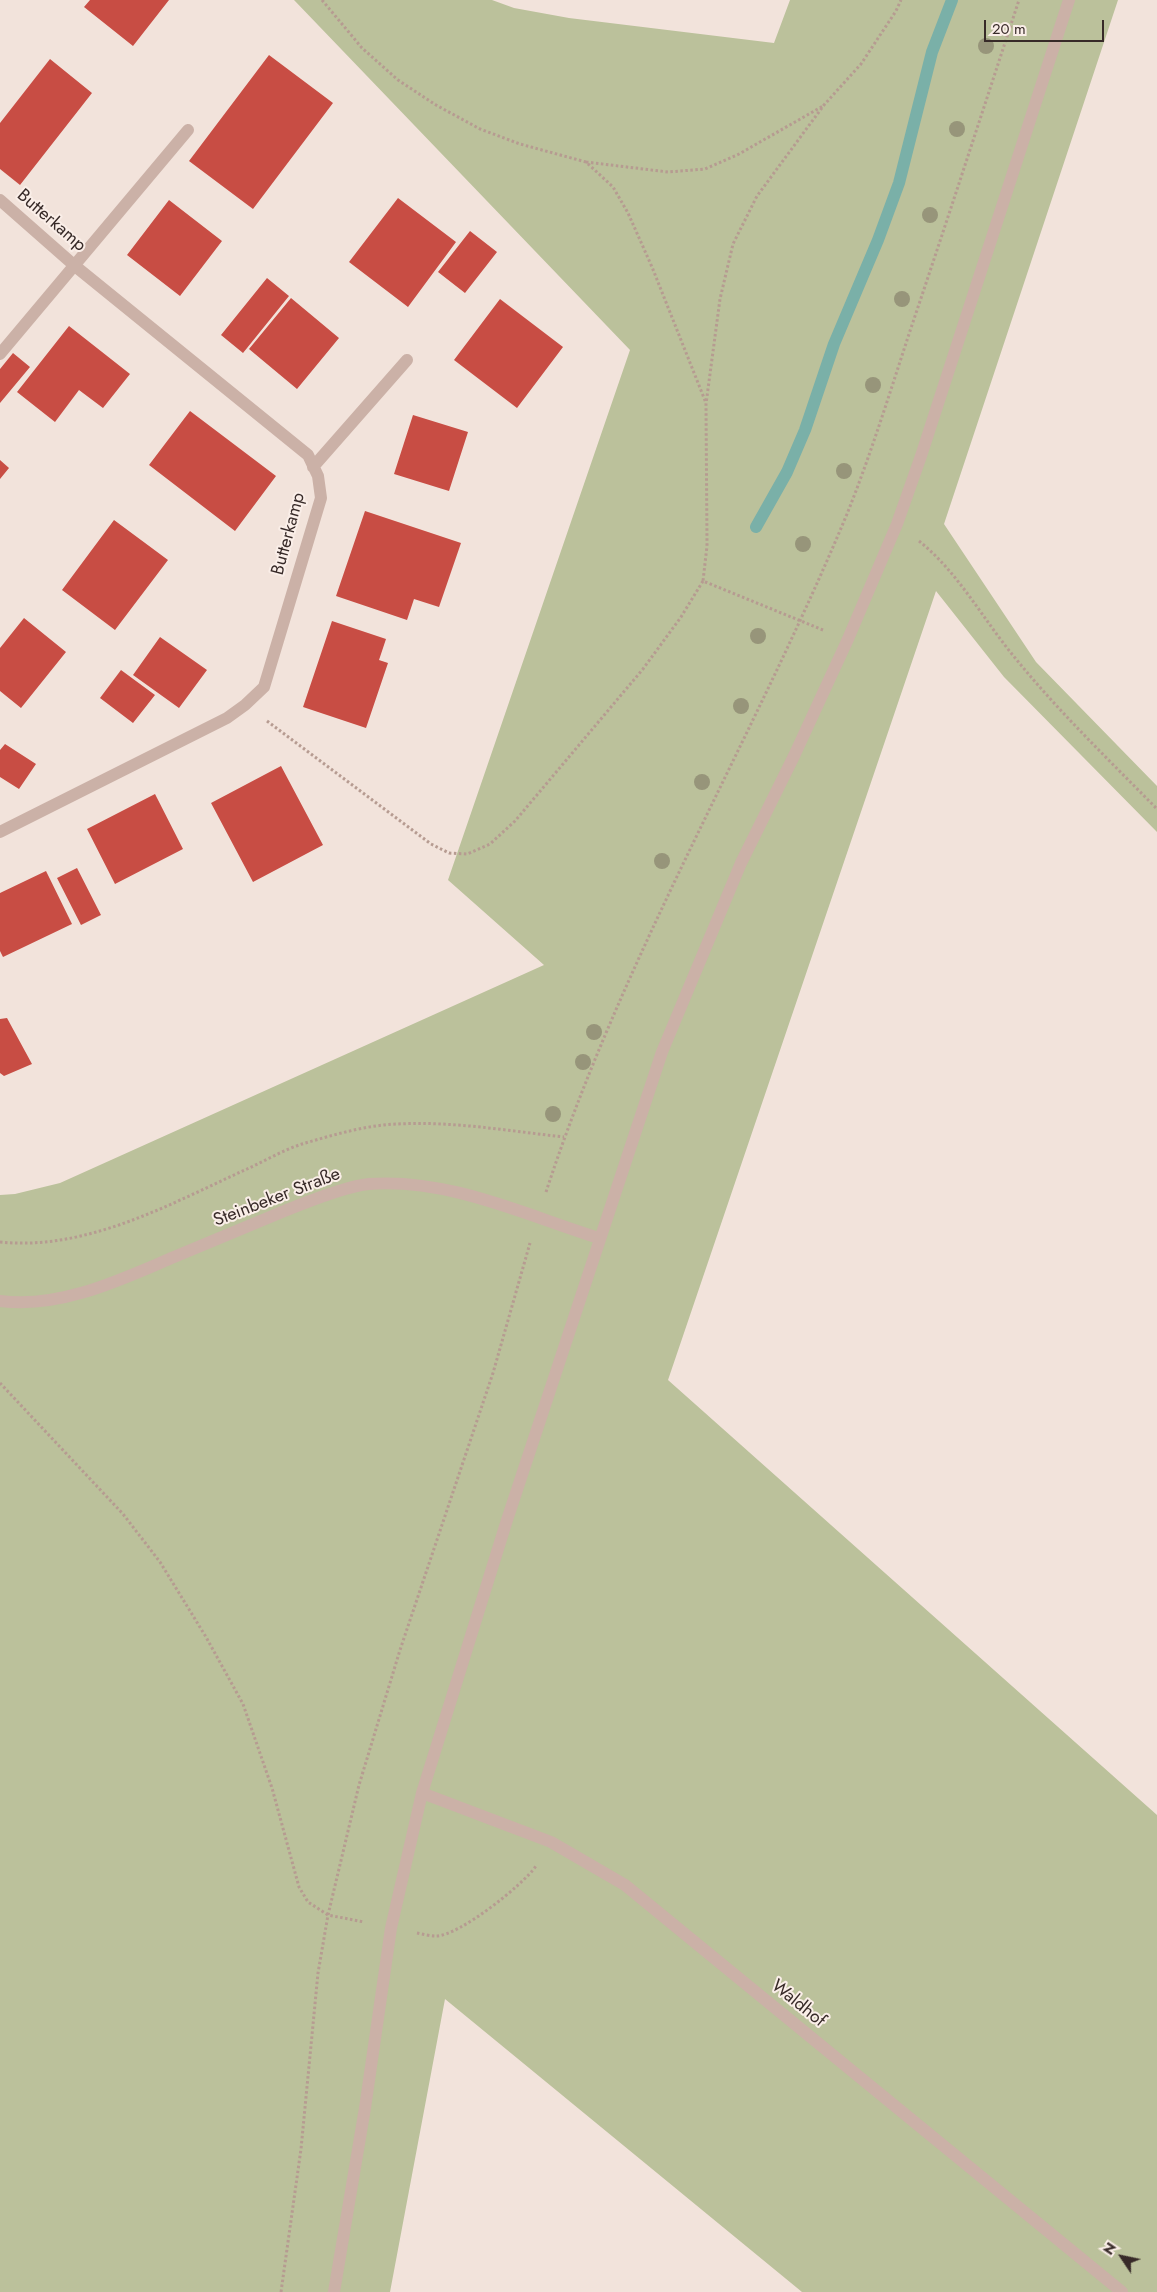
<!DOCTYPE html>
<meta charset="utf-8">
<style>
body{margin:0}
#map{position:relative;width:1157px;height:2292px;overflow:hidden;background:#f2e3db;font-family:Jost,sans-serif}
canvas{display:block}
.north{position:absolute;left:1097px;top:2232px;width:50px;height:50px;-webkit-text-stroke:4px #faeee8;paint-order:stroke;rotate:304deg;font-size:14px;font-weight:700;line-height:20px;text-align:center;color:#372a28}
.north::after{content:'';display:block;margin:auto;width:18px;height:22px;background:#372a28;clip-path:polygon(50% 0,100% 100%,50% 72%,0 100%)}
.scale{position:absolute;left:984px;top:20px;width:120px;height:22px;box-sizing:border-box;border:2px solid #372a28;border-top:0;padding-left:6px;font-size:15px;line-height:18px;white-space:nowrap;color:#372a28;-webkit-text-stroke:4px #faeee8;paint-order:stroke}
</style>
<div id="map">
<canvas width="1157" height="2292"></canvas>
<div class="north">N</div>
<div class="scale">20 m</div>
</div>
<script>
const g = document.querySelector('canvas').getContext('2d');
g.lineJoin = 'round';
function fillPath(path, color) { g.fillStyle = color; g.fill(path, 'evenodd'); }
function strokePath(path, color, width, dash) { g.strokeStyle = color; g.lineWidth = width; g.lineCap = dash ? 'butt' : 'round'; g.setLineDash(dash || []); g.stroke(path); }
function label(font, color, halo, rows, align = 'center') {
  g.font = font + ' Jost,sans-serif'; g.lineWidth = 4; g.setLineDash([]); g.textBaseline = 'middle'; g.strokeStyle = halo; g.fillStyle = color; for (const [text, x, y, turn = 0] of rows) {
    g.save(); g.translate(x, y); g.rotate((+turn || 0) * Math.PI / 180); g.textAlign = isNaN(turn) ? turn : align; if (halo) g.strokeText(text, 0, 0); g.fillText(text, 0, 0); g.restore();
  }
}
fillPath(new Path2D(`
 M294,0H492L514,8L569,18L774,43L790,0H1118L944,524L1036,662L1157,786V832L1004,677L936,591L668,1380L1157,1815V2292H802L445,1999L390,2292H0V1195L15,1194L60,1183L544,965L448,880L630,350Z`), '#bbc19b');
strokePath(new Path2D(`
 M756,527L787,472L805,430L834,344L878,240L899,183L932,52L952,0`), '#7ab0a8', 12);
fillPath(new Path2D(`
 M90,0H169L133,46L84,7Z
 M269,55L333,103L253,209L189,161Z
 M50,59L92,93L20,185L0,169V123Z
 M398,198L456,242L408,307L349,262Z
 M169,200L222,241L180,296L127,255Z
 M470,231L497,252L465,293L438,272Z
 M267,278L289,296L243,353L221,335Z
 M291,298L339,338L297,389L249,349Z
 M500,299L563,347L517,408L454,360Z
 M69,326L130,374L103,408L79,390L55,422L17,392Z
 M13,353L30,367L0,403V369Z
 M190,411L276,476L235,531L149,465Z
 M413,415L468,432L449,491L394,474Z
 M0,460L9,468L0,479Z
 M365,511L461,543L439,607L414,599L407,620L336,596Z
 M114,520L168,560L115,630L62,590Z
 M24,618L66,652L21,708L0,691V648Z
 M332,621L386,639L379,660L388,663L366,728L303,707Z
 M160,637L207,670L179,708L133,675Z
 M121,670L155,695L133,723L100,698Z
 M5,744L36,764L19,789L0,777V750Z
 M281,766L323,845L253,882L211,803Z
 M155,794L183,849L115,884L87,829Z
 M77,868L101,915L81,925L57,878Z
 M46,871L72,924L3,957L0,951V893Z
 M7,1018L32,1064L4,1076L0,1073V1019Z`), '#c84d44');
strokePath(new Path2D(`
 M322,0L362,48L398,80L436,105L480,129L520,144L586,162L613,187L628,213L652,267L706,403
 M586,162L668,172L705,169L739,154L823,106
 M919,541C959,573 984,621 1016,659C1059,712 1109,760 1157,809
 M823,630L703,581L707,546L706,404L720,299L733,244L757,196L824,105L861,64L896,11L901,0
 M267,721L431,844L449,853L467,854L490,844L515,821L643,669L681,617L703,581
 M546,1192C623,956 752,742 847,514C871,454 890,392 910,331C947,221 983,110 1019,0
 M0,1242C87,1251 170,1204 247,1169C265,1161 283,1150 302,1144C333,1135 366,1125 398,1124C453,1121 509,1131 564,1137
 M0,1383L123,1514L160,1562L206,1637L243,1704L272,1788L299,1887L308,1902L328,1915L364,1922
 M417,1933C422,1934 430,1936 436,1936C459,1936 523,1885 536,1866
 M281,2292L301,2149L318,1973L328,1915L359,1785L400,1650L493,1373L530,1243`), '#b69b91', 3, [2.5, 2.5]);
strokePath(new Path2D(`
 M0,200L75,266L308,455L318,476L321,498L264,687L245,705L227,718L0,832
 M0,354L188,130
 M313,467L407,360
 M0,1301C60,1309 120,1280 174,1257C210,1242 246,1227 282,1212C304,1203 346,1186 369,1184C449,1178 525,1215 599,1238
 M422,1793L551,1842L625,1885L1122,2292
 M334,2292L365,2108L391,1928L422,1793L507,1520L662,1052L741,863L794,756L848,639L897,524L921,456L1069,0`), '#cbb1a7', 12);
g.fillStyle = '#97957a';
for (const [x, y] of [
 [986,46],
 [957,129],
 [930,215],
 [902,299],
 [873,385],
 [844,471],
 [803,544],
 [758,636],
 [741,706],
 [702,782],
 [662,861],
 [594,1032],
 [583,1062],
 [553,1114]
]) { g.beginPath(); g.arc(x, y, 8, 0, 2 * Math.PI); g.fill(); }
label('18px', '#372a28', '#faeee8', [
 ["Butterkamp",51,221,41],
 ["Butterkamp",289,534,-75],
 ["Steinbeker Straße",277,1198,-21],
 ["Waldhof",798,2004,39]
]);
</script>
